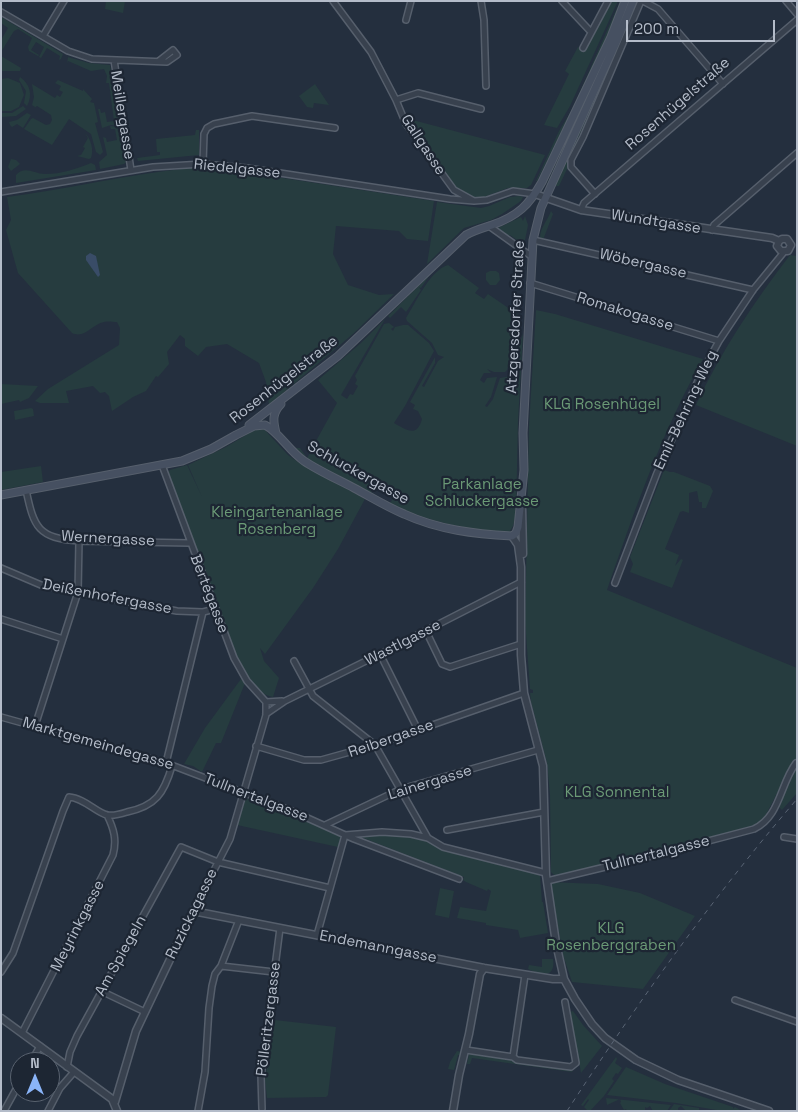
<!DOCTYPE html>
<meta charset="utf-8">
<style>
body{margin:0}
#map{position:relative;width:798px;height:1112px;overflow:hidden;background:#242f3e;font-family:"Space Grotesk",sans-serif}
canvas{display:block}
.frame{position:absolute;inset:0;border:2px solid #b4bcc9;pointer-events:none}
.north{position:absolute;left:10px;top:1052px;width:50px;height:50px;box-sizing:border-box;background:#1d2633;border:1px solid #59626f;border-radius:50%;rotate:0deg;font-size:14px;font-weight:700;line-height:20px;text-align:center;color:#b4bcc9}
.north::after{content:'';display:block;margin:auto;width:18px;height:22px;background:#8ab4f8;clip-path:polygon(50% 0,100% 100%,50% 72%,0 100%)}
.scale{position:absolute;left:626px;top:20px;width:149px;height:22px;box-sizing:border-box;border:2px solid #b4bcc9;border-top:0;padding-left:6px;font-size:15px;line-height:18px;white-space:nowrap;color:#b4bcc9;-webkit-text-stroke:4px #1d2633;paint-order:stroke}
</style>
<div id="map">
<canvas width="798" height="1112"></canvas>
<div class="frame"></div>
<div class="north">N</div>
<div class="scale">200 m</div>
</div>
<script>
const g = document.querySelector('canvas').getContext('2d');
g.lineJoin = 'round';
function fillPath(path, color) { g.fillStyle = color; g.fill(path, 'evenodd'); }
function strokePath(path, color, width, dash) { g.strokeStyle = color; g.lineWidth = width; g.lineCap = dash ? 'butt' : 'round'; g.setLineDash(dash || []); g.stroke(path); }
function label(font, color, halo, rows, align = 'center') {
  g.font = font + ' "Space Grotesk",sans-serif'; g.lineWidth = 4.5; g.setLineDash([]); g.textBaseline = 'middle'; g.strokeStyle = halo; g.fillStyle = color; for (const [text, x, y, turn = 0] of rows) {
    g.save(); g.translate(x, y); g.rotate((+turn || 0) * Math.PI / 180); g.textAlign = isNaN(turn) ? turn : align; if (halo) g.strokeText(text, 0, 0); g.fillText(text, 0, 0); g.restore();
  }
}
fillPath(new Path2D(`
 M106,1H125L123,13L105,9Z
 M609,1H618L570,106L557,128L544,125L569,74L565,71L578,47L582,49Z
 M620,1H622L575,109L561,132L537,181H536L559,131L573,108Z
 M628,1H631L624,18L548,185L547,184L569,136Z
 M1,17L63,54L61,59L59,60L60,56L47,48L41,58L39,57L44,47L36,42L31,50L39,55L38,56L29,51L28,47L32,38L18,29L14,31L1,52V40L8,28L1,23Z
 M1,56L21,68L20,71H1Z
 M68,57L89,63L110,65L120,126L111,125L102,128L98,109H100L101,113L105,112L107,122L114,121L109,83H106L107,76L104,69L91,71L68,61L67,64Z
 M20,77C30,84 33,95 27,106L24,103L26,91L19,80Z
 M8,78L20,83L24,95L19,107L11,111H1V79Z
 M58,80L83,91V89L92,99L90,102L94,103L98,122L95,123L103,152L100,155L96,152L91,134L69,119L52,145L24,129L31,119L33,118L46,125L50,124L52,120L51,115L37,106L34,108L35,107L32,105L34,97L32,84L55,98L57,95L60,97L63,92L59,90L61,86L55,83Z
 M315,84L329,105L314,103L313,108L307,107L299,96Z
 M602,86L569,158L568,167L559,186H553L589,110Z
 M23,106L26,109L16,116L1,117V113H12Z
 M27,113L31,115L23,128L17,124L12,127L10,125L9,122L17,120Z
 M409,119L545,155L531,185L527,188H508L484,197H472L462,193L455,188Z
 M110,126L120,127L126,162L124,164L100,169L99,162L107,155L103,137L106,138L107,142L117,140L115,129H111Z
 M196,130H199V155L138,161L137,158L160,155V152H157L156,139L195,135Z
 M85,133C91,139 94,150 91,158L89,159L77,156L81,155L85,148L83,147L88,138Z
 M11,159L16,160L20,164L11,171L8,167Z
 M91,163L95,165L96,170L16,183V175C25,165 34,174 45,174C62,174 76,169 91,163Z
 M190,168L230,170L434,201L428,241L407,239L399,231L336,226L333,254L348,285L379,295L394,294L354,333L269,405L266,382L259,363L227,344L206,347L198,356L185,346V339L180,335L167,352L169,364L158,377L156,376L146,391L133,397L112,411L109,396L105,392L100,393L93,386L66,391L69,403H40L35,401L48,389L119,345L120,328L117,322C113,322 108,321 104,322C92,324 85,339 72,333L18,273L6,230L11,220L7,197C68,189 129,174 190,168Z
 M519,196L523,197L521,201L502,214L491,220L464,228L427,264L437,202L481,208L489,206L510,197Z
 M551,211L553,214L543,240L540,239C540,227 547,222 551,211Z
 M525,216L528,225L524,245L510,235L508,236L498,228L521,217L523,221Z
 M790,255L797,256V446L696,405C721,351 754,302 790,255Z
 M445,260L429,276L421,288L419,287L421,290L406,312L401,307L390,318L388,316Z
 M448,265L479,288L475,293L484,299L488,294L520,316V332L507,370L505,372H494L487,369L491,373H484L480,380L484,383L487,378L497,377L491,397L485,406L487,407L493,399L500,378L517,375L512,372L511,367L523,334L518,421L516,514L513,526L508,534C465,528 428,523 388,502H391L396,491L378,481L379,477L371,492L384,500L308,459L294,448H300L307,458L316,442L321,444L316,441L337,403L318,380L361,343L385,319L341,395L347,399L350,394L353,395L358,386L355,384L357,380L355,376L384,324L389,323L394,327L391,329L393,331L395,327L403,325H408L429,343L434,351L405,406L394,423C406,430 417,438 422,419L418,411L413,409L415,405L410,402L435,357V363L422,386L424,387L438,361L444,357L438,355L432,343L407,321L406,318C416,302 430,270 448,265Z
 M490,271H496L499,273L500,280L496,285H490L486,280V273Z
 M536,310L555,314L703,359C662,431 634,512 607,590L797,668V760L793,763L761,824L652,854L555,876L551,872L550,795L547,763L531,702L530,693H533V690L530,689L525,620L526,577L529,426Z
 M1,384L38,386L29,398L20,402L19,400L1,404Z
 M31,408L33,409L34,416L15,420L14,411Z
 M263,428L288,455L298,462L365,499L338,549L313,588L265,654L260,648L264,661L279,678L273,697C256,694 247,677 239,663L168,473L170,470L187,465L202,497L188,465L226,447L256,429Z
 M41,466L43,482L1,490V472Z
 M664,470L670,472H674L710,486L713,491L706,508H702V502H699L697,491L689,493V513L683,511L680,512L665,549L679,555L675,566L681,559L683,560L672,588L630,572L633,564L630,557Z
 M241,679L245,683L221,743H216L202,772L193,766L184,764L205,728Z
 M797,764V793L782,810L778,806Z
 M246,798L340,835L341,839L338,847L237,825Z
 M353,834L410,835L426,839L447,851L538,873L540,875L542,902H543L548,933L520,938L518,930L486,925V923L457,918L460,907L486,911L491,891L488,889L487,891L466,882L463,880L464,877Z
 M550,882L598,884L640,893L695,916L643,989L572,982L563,955Z
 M440,888L454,891L449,918L435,915Z
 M542,959H553C556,978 541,976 528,969L529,965L542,967Z
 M573,1011L583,1025L602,1046L581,1073L570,1012Z
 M275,1020L336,1027L328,1095L326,1097L267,1098L265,1080Z
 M457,1051L462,1052L461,1055H458L454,1070L448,1069L450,1062Z
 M469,1054L573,1069L572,1072L472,1058L470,1064H467Z
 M616,1057L617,1059L615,1063L622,1068L618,1074L616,1073L612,1079L614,1081L604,1096L590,1111H588L584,1107L589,1100L588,1099L583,1106L581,1105Z
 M626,1067L665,1084L733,1107V1109L735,1107L742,1111H722L676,1103L607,1095Z
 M606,1098L671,1105L667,1111H653L650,1106L647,1108L645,1107V1111H627L626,1109L624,1110L620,1103L621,1102L620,1099L607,1105Z
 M674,1104L699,1108V1111H686L681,1106L678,1108V1111H669Z`), '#263c3f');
fillPath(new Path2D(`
 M90,253L96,256L100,275L98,277L86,260V256Z`), '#394c67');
const minor = new Path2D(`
 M333,1L371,52L396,100L406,124L454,190L474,201L487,200L513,191L535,194
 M481,1L484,20L486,86
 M562,1L591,32
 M643,1L658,9L723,84
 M786,1L797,14
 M1,12L68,51L92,59L167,62L177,55L173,50L159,61
 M406,20L411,1
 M43,36L64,1
 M583,48L608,1
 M114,60L131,170
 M396,100L418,93L481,109
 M203,164L204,134L207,128L214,124L252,116L335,128
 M1,192L153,167L203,164L247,168L450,199L474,201
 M595,194L571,167V160L583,137L641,1
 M581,210L584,203L797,20
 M489,226L531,256
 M712,230L714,225L797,153
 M533,240L753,290
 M530,283L719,341
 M162,465L234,658L247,681L266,702V715L230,839L193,911
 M26,490C34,528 38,538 79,541L190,543
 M1,568L41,585L119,600L177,611L203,612L215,609
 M615,583L657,473L700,376L719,341L753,290L784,252
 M1,619L63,639
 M426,631L442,664L450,667L521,644
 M380,654L418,730
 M294,661L313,696L375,745L428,838
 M266,702L282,701
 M266,714L285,701L380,654L521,582
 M1,717L166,763L292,811L354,839L459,879
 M35,726L78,592L79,541
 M256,746L304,760H321L375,745L524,693
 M166,763L203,612
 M325,825L401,789L538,750
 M447,830L544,812
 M784,837L797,839
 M547,881L651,856L754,829C780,817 780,784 796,763
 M317,935L345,835L382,832L411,834L428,838L443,847L546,873
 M221,966L274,972
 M1,972L13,953L63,811L69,797C84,798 97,813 107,815C113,816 121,814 127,812C156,806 164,793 172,766
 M101,991L145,1012
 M735,1000L797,1022
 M22,1033L113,855C117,840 114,829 107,815
 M466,1050L513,1057L517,1060L571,1067L576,1063L565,1002
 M513,1057L525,975
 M31,1062L40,1046
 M67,1067L70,1052L77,1036L181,847L218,862L330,888
 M262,1109L261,1076L280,928
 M4,1111L20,1082
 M48,1111L60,1088L74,1072
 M198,1111L205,1072L209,1008L212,986L215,974L221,966L239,920`);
const tertiary = new Path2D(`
 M535,194L581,210L772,238L779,241
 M779,241L777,246L781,251H788L791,245
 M779,241L782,239H787L791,245
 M522,506L523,554
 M512,536L518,545L521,567V655L524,693L543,766L546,875L556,943L564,979L575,999L592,1024L605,1038L636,1060L678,1080L769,1111
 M1,1018L112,1099L117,1111
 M115,1102L136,1031L193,911L484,968L553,979H564
 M453,1111L459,1075L469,1034L480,974L484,968`);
const secondary = new Path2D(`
 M249,425L338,356L466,235C475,230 483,228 492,225C518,216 529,205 542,182L611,37L625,1
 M276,433C273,421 272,413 281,404
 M234,436L254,426L265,425C280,433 288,450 304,461C319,471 337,479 354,488C371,497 387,507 404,514C439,530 475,534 512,536L516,533L518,527L524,470L523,433L533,240L541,208L618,38L633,1
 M1,495L182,461L211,449L236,435`);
strokePath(minor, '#565f6c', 8);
strokePath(tertiary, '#565f6c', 9);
strokePath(secondary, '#565f6c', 9);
strokePath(minor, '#38414e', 5);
strokePath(tertiary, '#38414e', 6);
strokePath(secondary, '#465061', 7);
strokePath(new Path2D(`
 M567,1111C638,1002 713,897 797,799`), '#5a6575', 1, [5, 5]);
label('15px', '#b4bcc9', '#1d2633', [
 ["Rosenhügelstraße",678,104,-41],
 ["Meillergasse",122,115,81],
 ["Gallgasse",423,145,57],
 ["Riedelgasse",237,169,6],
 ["Wundtgasse",656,222,9],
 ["Wöbergasse",643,264,13],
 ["Romakogasse",625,312,17],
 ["Atzgersdorfer Straße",516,317,-87],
 ["Rosenhügelstraße",284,380,-38],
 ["Emil-Behring-Weg",686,410,-65],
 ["Schluckergasse",358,473,29],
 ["Wernergasse",108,539,3],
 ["Bertégasse",209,594,69],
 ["Deißenhofergasse",107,597,11],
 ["Wastlgasse",403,643,-27],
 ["Reibergasse",391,739,-19],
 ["Marktgemeindegasse",98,744,16],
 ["Lainergasse",430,783,-17],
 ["Tullnertalgasse",256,798,21],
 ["Tullnertalgasse",656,854,-14],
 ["Ruzickagasse",192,914,-64],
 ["Meyrinkgasse",78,926,-63],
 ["Endemanngasse",378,947,11],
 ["Am Spiegeln",121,956,-61],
 ["Pölleritzergasse",269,1019,-83]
]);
label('15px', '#6b9a76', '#1d2633', [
 ["KLG Rosenhügel",602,405],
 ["Parkanlage",482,485],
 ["Schluckergasse",482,502],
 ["Kleingartenanlage",277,513],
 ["Rosenberg",277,530],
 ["KLG Sonnental",617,793],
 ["KLG",611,929],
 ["Rosenberggraben",611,946]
]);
</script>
